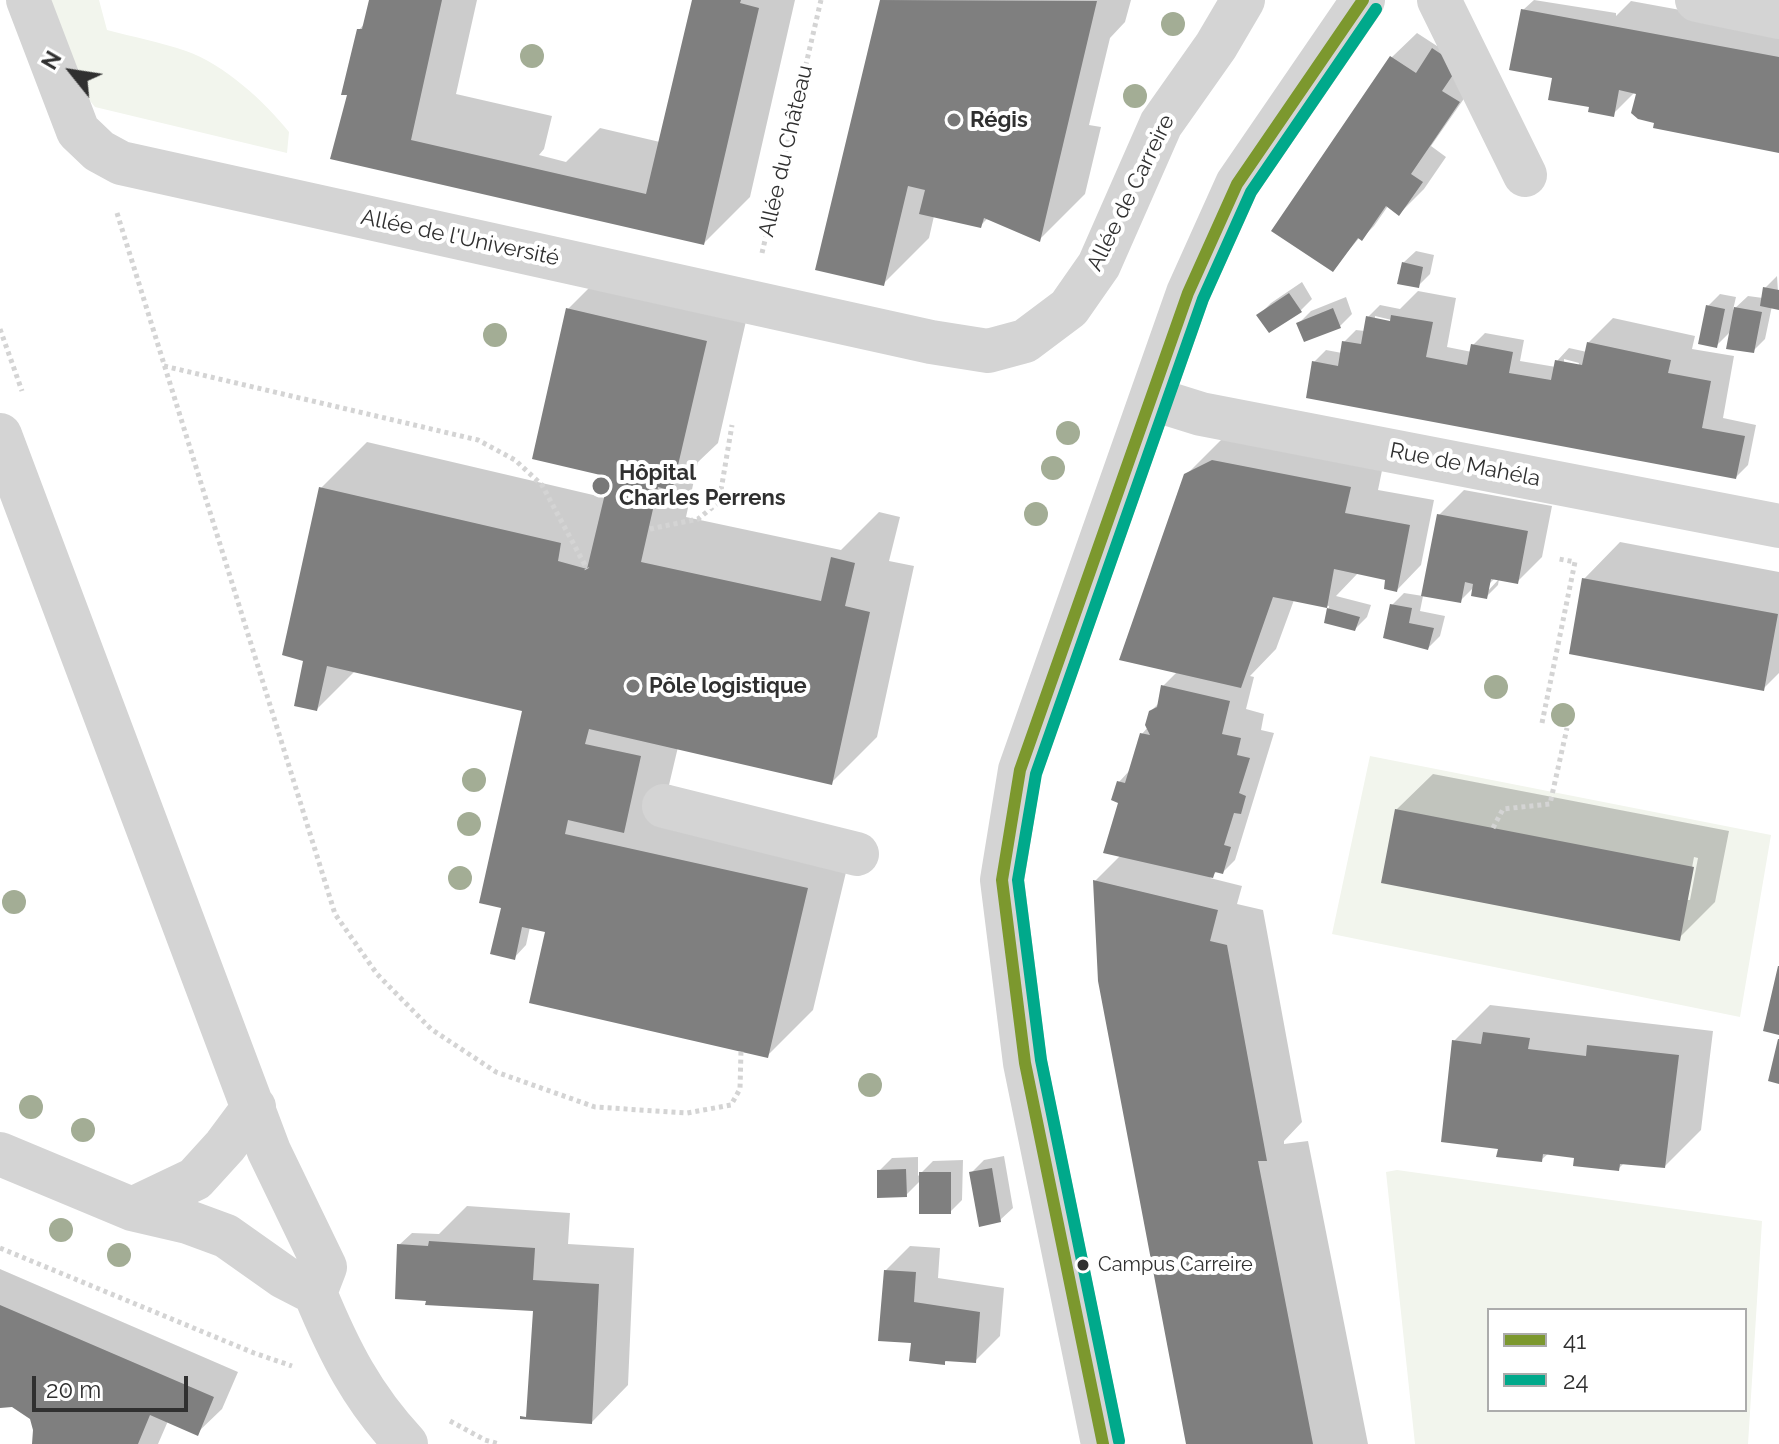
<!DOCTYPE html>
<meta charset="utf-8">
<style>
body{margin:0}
#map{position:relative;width:1779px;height:1444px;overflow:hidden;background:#fff;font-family:Raleway,sans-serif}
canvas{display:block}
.legend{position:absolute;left:1487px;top:1308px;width:260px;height:104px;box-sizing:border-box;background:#fff;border:2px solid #acacac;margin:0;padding:10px 14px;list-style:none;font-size:24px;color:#303030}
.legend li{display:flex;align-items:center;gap:16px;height:40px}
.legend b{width:40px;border:2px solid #acacac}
.north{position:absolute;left:32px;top:32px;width:80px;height:80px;-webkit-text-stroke:6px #fff;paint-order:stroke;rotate:300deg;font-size:22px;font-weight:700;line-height:32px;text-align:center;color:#303030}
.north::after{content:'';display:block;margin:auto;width:28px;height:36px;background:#303030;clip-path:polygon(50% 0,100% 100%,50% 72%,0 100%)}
.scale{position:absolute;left:32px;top:1376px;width:156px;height:36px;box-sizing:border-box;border:4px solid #303030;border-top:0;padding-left:10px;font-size:24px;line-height:28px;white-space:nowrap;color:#303030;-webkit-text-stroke:6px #fff;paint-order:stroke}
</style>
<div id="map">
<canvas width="1779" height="1444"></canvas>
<ul class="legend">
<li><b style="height:10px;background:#7c982e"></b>41</li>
<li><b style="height:10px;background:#00a98b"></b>24</li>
</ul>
<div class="north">N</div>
<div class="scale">20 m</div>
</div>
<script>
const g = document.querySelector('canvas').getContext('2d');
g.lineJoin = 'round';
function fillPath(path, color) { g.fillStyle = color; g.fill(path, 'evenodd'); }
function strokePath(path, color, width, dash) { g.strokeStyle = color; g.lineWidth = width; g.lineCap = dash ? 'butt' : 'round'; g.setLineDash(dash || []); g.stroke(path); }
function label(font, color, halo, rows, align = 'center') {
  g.font = font + ' Raleway,sans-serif'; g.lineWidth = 8; g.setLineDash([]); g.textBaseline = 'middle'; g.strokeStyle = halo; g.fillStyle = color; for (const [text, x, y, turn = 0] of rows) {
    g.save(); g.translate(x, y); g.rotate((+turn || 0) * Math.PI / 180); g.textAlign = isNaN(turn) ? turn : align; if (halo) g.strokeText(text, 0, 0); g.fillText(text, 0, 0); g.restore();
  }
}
fillPath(new Path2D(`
 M47,0H99L107,30C133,37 160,42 186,51C224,64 265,102 289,132L287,153L95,107L82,91Z
 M1370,756L1771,835L1740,1017L1332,934Z
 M1397,1170L1762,1221L1748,1444H1415L1386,1172ZM1489,1310H1745V1410H1489Z`), '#f2f5ed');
fillPath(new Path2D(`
 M371,0H477L456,94L552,116L544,149L539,155L566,162L600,128L660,142L694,0H795L750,197L704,243L332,158L349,94L359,30L365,23Z
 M882,0H1131L1125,22L1110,38L1089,125L1101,127L1085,194L1039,240L988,218L980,226L934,216L929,238L883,284L817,269Z
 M1534,0L1616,13V16L1631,1L1779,28V151L1656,121L1639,88L1613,114L1554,76L1523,10Z
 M1458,25L1470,90L1431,146L1446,157L1424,189L1399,214L1388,206L1374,226L1362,238L1360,237L1332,270L1392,57L1417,33L1437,46Z
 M1416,251L1434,255L1430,274L1418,286L1403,263Z
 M614,263L752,295L718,443L698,462L686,517L841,550L879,512L900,517L889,561L914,566L877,737L831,783L678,747L669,785L853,843L813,1010L768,1055L547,931L530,927L526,945L514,958L503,906L524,710L355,671L317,709L305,660L321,488L367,442L606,498L611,475L568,309Z
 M1777,276L1779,308L1772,306L1765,339L1753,351L1731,331L1716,346L1708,306L1720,294L1736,297L1733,310L1748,296L1763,298L1765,288Z
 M1302,282L1312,299L1300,311L1259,315L1271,303Z
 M1418,291L1456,298L1447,347L1472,352L1473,345L1485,333L1524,340L1520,361L1556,367L1557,361L1569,348L1587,352L1588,343L1613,318L1695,336L1692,349L1734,356L1723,418L1756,425L1748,465L1736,477L1314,362L1326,350L1342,353L1344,342L1356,330L1365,331L1368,317L1380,305L1400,309ZM1375,316L1400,322L1399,325L1375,320ZM1564,359L1579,363L1578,367L1564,364Z
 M1346,297L1352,314L1340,326L1299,323L1311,311Z
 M1223,438L1386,451L1378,490L1434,500L1421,565L1397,590L1387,578L1359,572L1336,596L1371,605L1367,617L1355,629L1327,621L1329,606L1294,600L1276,649L1250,676L1254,677L1246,709L1264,714L1261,730L1274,733L1235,860L1223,872L1218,870L1210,878L1242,886L1237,904L1263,910L1302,1122L1284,1141V1144L1308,1141L1368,1444H1188L1095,881L1121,855L1123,795L1119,782L1130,770L1142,734L1148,727L1150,712L1160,702L1163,686L1178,671L1186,475Z
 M1464,490L1552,506L1542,557L1517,582L1495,578L1483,590L1486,593L1499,579L1498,585L1486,597L1475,586L1460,601L1439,515Z
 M1620,542L1779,572V673L1763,689L1584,579Z
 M1404,593L1423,596L1420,611L1445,616L1440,636L1428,648L1392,605Z
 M1433,774L1729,831L1715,902L1679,938L1396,810ZM1694,857L1698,858L1690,900H1686Z
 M1490,1005L1713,1031L1701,1130L1665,1166L1625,1162L1618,1169L1576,1156L1549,1153L1541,1160L1500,1147L1454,1041Z
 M1004,1156L1013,1208L1000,1220L972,1172L984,1160Z
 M918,1157V1176L933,1161L963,1160L962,1200L950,1212L921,1180L906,1195L879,1171L892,1158Z
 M467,1206L570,1213L568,1244L634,1248L628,1385L592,1422L535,1309L399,1245L412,1233L439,1234Z
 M910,1246L940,1248L938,1278L1004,1288L1000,1336L975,1361L948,1359L944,1363L885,1271Z
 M0,1269L238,1372L222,1409L197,1433L168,1421L158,1444H34L35,1430L32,1417L13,1405L0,1406Z`), '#0003');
fillPath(new Path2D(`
 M369,0H442L411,140L646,194L692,0H741L740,3L759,8L704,245L330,159L347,95H341L357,29H362Z
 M880,0L1097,1L1040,242L984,218L981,228L919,214L925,190L908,186L884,286L815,270Z
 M1521,9L1779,57V153L1653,128L1654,123L1638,119L1631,113L1636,94L1619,90L1614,117L1588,112L1589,107L1548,100L1552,78L1509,70Z
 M1432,48L1459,66L1442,91L1460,102L1411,174L1423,182L1399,216L1386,206L1362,241L1358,238L1333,272L1271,231L1390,56L1416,73Z
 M1402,262L1423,267L1419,288L1397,284Z
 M1763,287L1779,290V310L1760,306Z
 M1289,293L1302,312L1269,333L1256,315Z
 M1706,305L1725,309L1717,348L1698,344Z
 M1734,307L1762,312L1754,353L1726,349Z
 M566,308L707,341L672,491L658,487L641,562L821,601L831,557L855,563L845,606L870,612L832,785L589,729L585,744L641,756L624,833L568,820L565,834L808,888L768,1058L529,1003L545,932L522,927L515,960L490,954L501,908L479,903L522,711L327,666L317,711L294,706L303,661L282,655L319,487L561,543L558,561L587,569L609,477L532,459Z
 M1333,308L1341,328L1304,342L1296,323Z
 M1391,315L1433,322L1426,357L1467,365L1471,344L1513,352L1509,373L1551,380L1555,360L1582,365L1587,342L1671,360L1668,373L1711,381L1702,428L1745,436L1736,479L1306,398L1312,361L1338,366L1342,341L1361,344L1366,316L1390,321Z
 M1212,460L1351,487L1345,513L1410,525L1397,592L1384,589L1385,580L1334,569L1327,608L1273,597L1241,688L1119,660L1184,474Z
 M1437,514L1528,531L1518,584L1491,579L1487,599L1471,596L1473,584L1465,582L1461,603L1421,596Z
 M1582,578L1778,614L1764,691L1569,654Z
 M1390,604L1412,608L1409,623L1434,628L1428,650L1383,638Z
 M1327,608L1360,617L1355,631L1324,623Z
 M1161,685L1230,701L1222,734L1241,738L1237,755L1250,758L1239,793L1246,796L1241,814L1234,813L1224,845L1231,847L1223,874L1215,872L1213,878L1103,853L1118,803L1111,800L1117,781L1125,783L1140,733L1150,735L1145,725L1149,711L1157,707Z
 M1395,809L1694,867L1680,941L1381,883Z
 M1093,880L1218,910L1210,941L1227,945L1267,1161H1258L1313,1444H1186L1098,981Z
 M1778,966H1779V1035L1763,1031Z
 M1483,1032L1530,1038L1528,1049L1586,1056L1587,1045L1679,1055L1665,1168L1620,1164L1619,1171L1573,1166L1574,1158L1543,1154L1542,1162L1496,1157L1498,1149L1441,1142L1452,1040L1481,1044Z
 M1778,1039H1779V1084L1768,1081Z
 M992,1168L1001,1222L979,1227L969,1172Z
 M906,1169L907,1197L877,1198V1170Z
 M919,1172H951V1214H919Z
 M429,1241L535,1248L533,1280L599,1284L592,1424L520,1419V1416L526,1417L533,1311L425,1305L426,1301L395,1299L397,1244L428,1246Z
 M884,1270L916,1272L914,1302L980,1312L976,1363L945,1361V1365L909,1361L911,1343L878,1341Z
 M0,1305L214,1397L198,1436L150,1415L138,1444H32L33,1430L30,1419L12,1407L0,1408Z`), '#7f7f7f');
strokePath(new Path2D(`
 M117,213L335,914L377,974L431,1029L496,1072L595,1107L687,1113L731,1105L740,1089L741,1051
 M762,253L821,0
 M0,329L22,391
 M164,366L478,440L515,460L542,485L587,569
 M650,529L698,519L719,502L732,425
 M1542,723L1575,562L1559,559
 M1493,828L1503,809L1550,804L1567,728
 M0,1248L254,1353L292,1366
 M450,1421L485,1440L499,1444`), '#d4d4d4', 5, [4, 4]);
strokePath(new Path2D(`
 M28,0L78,131L99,151L121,163L931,342L988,351L1025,341L1069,308L1099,265L1161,124L1216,46L1243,0
 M1439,0L1525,175
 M1697,0L1779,17
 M1153,399L1201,414L1779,526
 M0,435L269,1151L325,1267L315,1293
 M664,806L857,854
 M0,1154L132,1209L188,1222L226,1236L284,1277L315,1293C339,1351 362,1397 406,1444
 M132,1209L195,1179L225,1146L254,1107
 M1103,1444L1025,1063L1002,880L1020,770L1188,293L1237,184L1363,0`), '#d4d4d4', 44);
strokePath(new Path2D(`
 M1103,1444L1025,1063L1002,880L1020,770L1188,293L1237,184L1363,0`), '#7c982e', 12);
strokePath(new Path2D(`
 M1119,1441L1041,1060L1018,880L1036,774L1203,299L1251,192L1376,9`), '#00a98b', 12);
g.fillStyle = '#a3ad95';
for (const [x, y] of [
 [1173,24],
 [532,56],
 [1135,96],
 [495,335],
 [1068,433],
 [1053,468],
 [1036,514],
 [1496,687],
 [1563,715],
 [474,780],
 [469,824],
 [460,878],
 [14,902],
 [870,1085],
 [31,1107],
 [83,1130],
 [61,1230],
 [119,1255]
]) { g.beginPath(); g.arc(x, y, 12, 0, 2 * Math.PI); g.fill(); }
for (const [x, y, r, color] of [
 [954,120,8,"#787878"],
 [601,486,10,"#787878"],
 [633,686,8,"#787878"],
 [1083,1265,7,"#303030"]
]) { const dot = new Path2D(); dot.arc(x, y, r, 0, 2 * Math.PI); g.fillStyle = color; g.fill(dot); strokePath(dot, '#fff', 3); }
label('20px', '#303030', '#fff', [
 ["Campus Carreire",1098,1265]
], 'left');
label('bold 22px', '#303030', '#fff', [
 ["Régis",970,120],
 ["Hôpital",619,473],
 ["Charles Perrens",619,498],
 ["Pôle logistique",649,686]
], 'left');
label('22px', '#303030', '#fff', [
 ["Allée du Château",786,151,-77],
 ["Allée de Carreire",1131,193,-64],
 ["Allée de l'Université",460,238,12],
 ["Rue de Mahéla",1465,465,11]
]);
</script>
